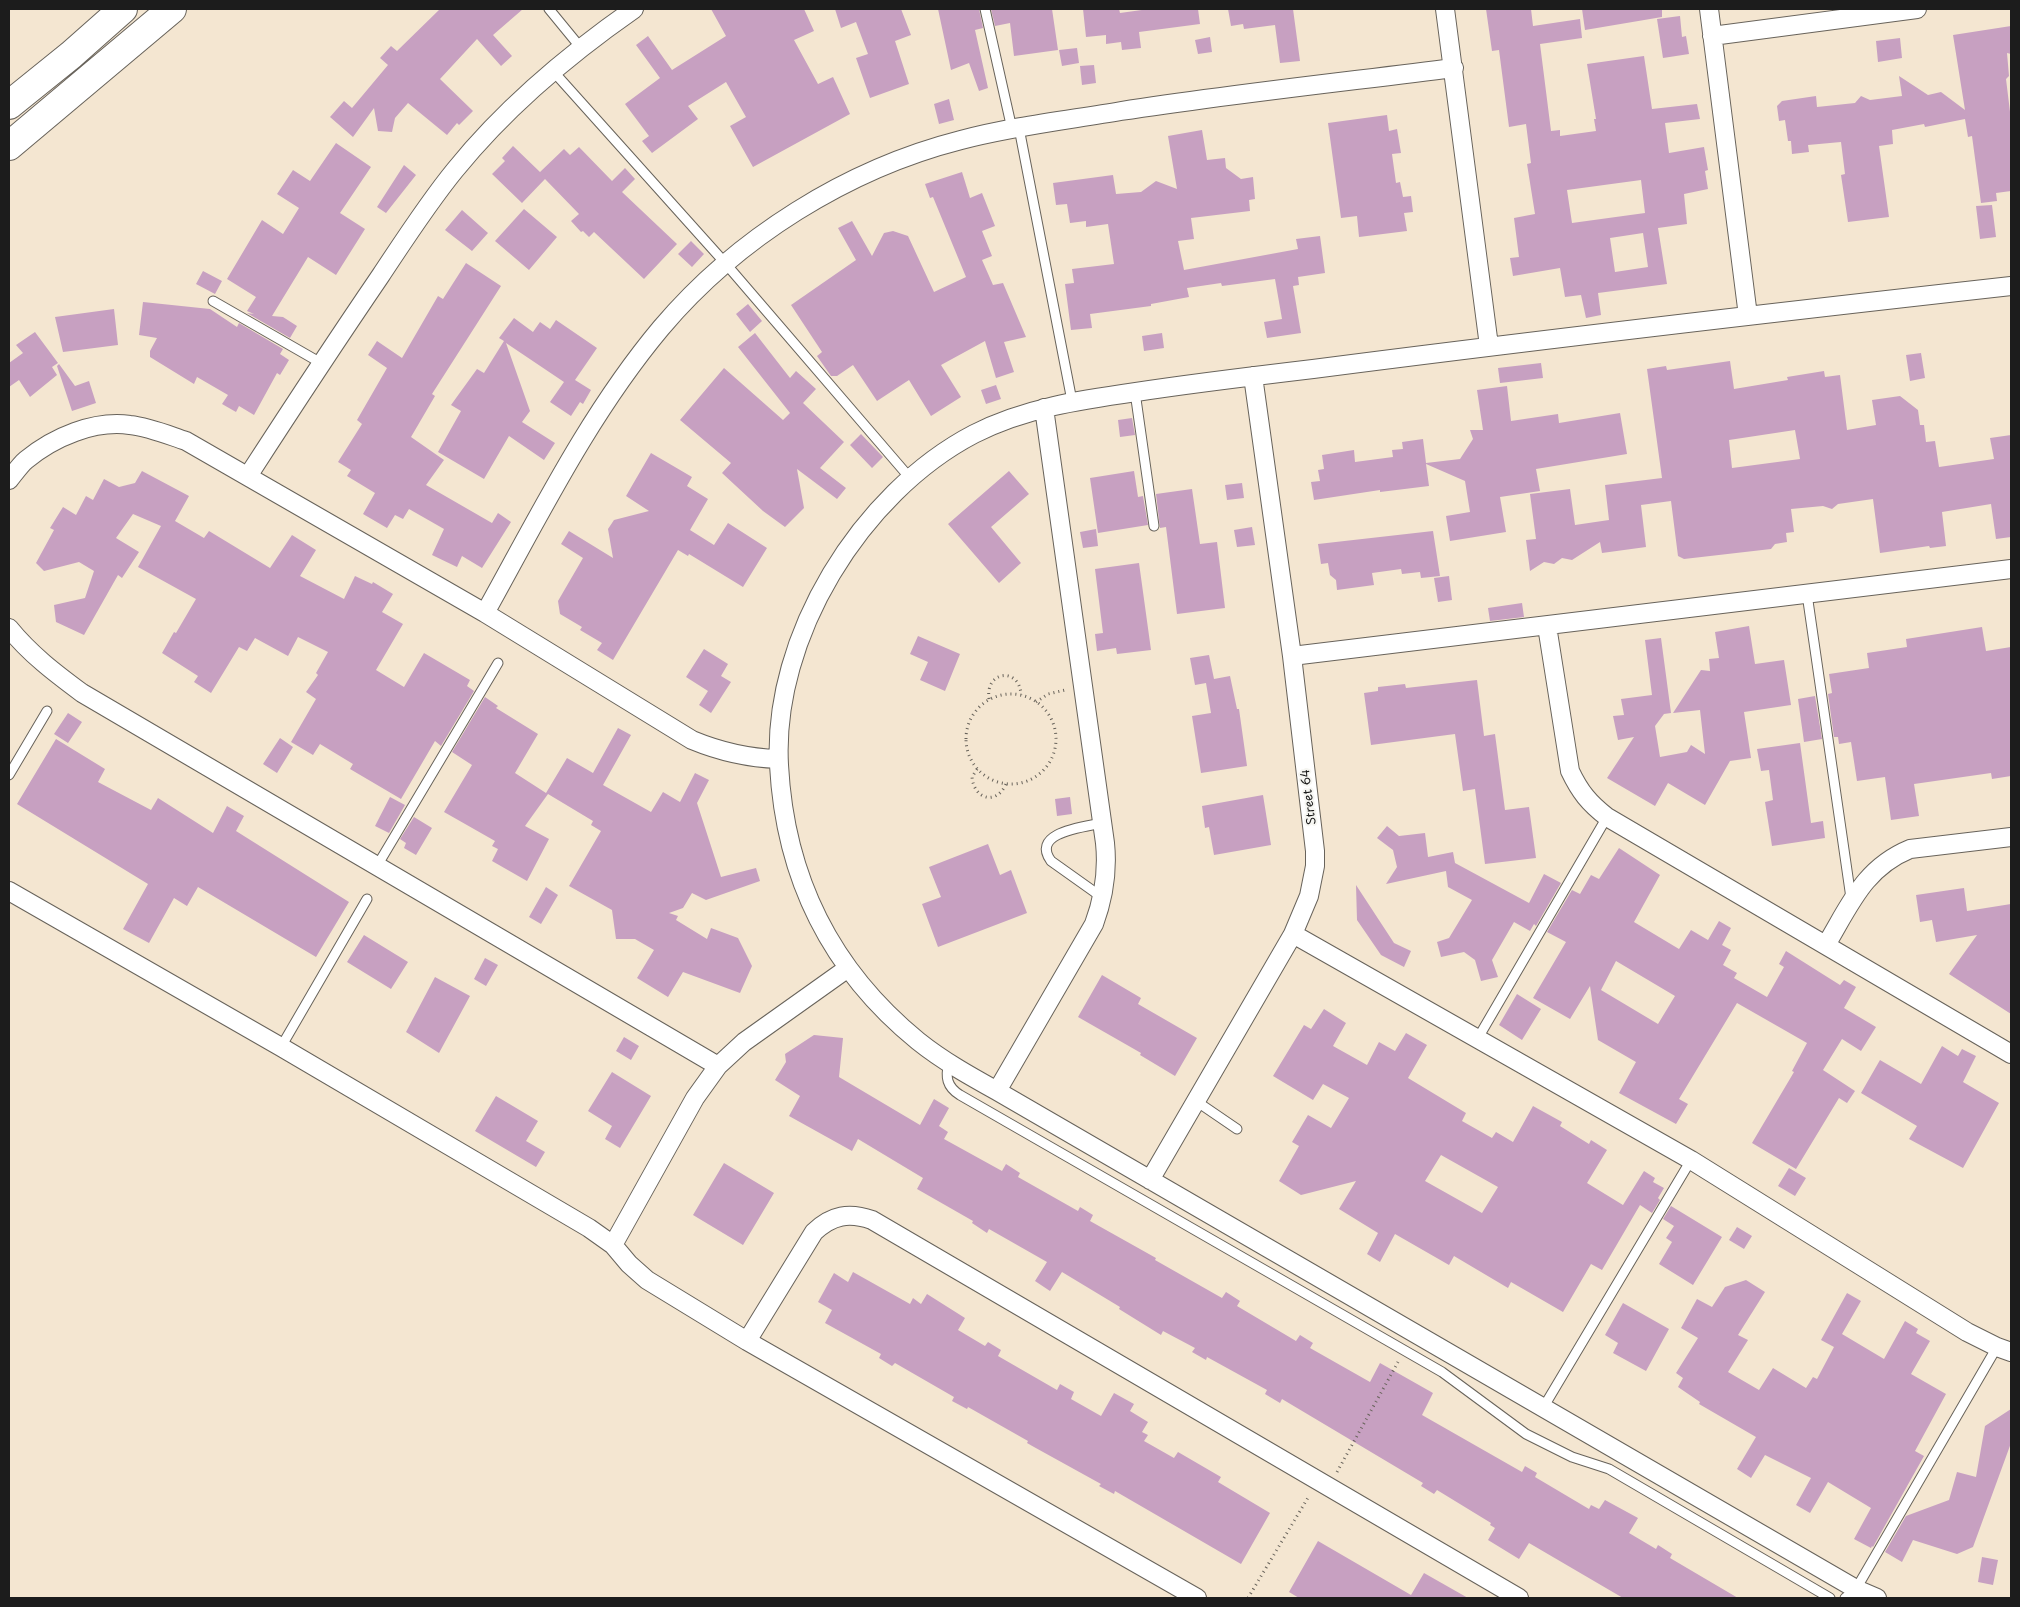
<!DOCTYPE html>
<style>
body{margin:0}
#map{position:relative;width:2020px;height:1607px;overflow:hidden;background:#f4e6d1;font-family:"Playpen Sans",sans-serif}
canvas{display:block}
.frame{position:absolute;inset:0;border:10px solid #1c1c1c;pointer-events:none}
</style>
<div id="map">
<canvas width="2020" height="1607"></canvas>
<div class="frame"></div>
</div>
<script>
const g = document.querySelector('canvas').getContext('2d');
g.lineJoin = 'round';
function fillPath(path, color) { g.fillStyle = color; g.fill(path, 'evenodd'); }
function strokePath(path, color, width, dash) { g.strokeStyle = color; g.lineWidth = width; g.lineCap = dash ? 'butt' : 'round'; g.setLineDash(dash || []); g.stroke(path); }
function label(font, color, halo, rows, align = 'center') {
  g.font = font + ' "Playpen Sans",sans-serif'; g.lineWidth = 4; g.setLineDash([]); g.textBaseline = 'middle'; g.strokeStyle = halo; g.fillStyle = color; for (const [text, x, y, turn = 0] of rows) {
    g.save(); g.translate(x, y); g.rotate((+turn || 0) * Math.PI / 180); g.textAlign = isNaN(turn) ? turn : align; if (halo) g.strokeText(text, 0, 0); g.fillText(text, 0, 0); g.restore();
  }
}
fillPath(new Path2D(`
 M440,9H523L493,35L512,56L501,66L477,39L440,79L473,111L459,125L457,123L447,135L408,103L395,118L392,132L378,131L374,108L353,137L330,117L344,101L352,108L388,65L380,58L391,46L397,51Z
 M711,9H804L814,31L794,40L818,84L833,77L850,114L753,167L730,126L746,117L726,82L688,106L698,119L652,153L642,141L649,136L625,104L660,78L636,45L648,36L672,70L726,36Z
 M835,9H901L911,35L895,41L909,84L870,98L856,58L868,54L856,22L841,28Z
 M938,9H979L983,28L975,30L988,88L979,91L969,63L951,70Z
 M991,9H1052L1058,50L1014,56L1010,23L995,26Z
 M1083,9H1119L1120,13L1149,9H1198L1200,24L1139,32L1141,48L1122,50L1121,42L1106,44V35L1086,37Z
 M1228,9H1293L1300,61L1280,63L1275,25L1244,29L1243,24L1231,26Z
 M1486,9H1531L1533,26L1580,19L1582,38L1540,44L1551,131L1560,130V136L1596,131L1594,119H1596L1587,64L1644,56L1652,109L1697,104L1700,119L1665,123L1669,153L1704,147L1708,170L1705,171L1708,189L1684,194L1687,224L1658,228L1667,284L1598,293L1601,315L1586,318L1581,295L1565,297L1560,268L1513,276L1510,258L1519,257L1514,218L1535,214L1527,164L1531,163L1526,124L1509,127L1499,50L1492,51ZM1641,180L1645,213L1572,223L1567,190ZM1643,233L1648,267L1615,272L1610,238Z
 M1582,9H1662V17L1585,30Z
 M1680,16L1682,37L1686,36L1689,54L1663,58L1657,19Z
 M2011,26V54L2007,53L2009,76L2006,79L2011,120V191L1996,193L1997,201L1981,203L1972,136L1968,137L1965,119L1925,127L1924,124L1892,130L1893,144L1879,146L1889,217L1848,222L1841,175L1845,174L1841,142L1808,145L1809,152L1792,154L1791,141H1788L1785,120L1779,121L1777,106L1782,101L1816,96L1817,107L1855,103L1861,96L1870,100L1902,96L1899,76L1928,95L1941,92L1965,110L1953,35Z
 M1210,37L1212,52L1198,54L1195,40Z
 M1900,38L1902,58L1878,62L1876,41Z
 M1077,48L1079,63L1062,66L1059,50Z
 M1094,65L1096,83L1082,85L1080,66Z
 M949,99L954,120L939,124L934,104Z
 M1387,115L1389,131L1397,129L1401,153L1392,154L1396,183L1400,182L1403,197L1411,196L1413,212L1404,213L1407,231L1359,237L1357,216L1341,218L1328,123Z
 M1202,130L1207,160L1225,158L1226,168L1241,179L1253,177L1255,199L1249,200L1250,211L1191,218L1194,239L1178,241L1184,270L1298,249L1296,239L1320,236L1325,273L1298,277L1299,285L1293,286L1301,333L1267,338L1264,322L1282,319L1275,279L1222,286L1221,283L1187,288L1189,297L1151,304V306L1090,314L1092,328L1071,330L1065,284L1074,283L1072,269L1114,264L1108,224L1086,227V221L1070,223L1067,204L1056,205L1053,183L1113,175L1116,194L1141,192L1156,181L1177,189L1168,136Z
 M336,143L371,167L340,213L365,229L336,275L308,257L272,316L283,317L297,326L290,338L247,313L254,314L247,311L256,297L227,279L262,220L283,234L299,208L277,194L293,170L310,181Z
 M513,146L540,172L564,149L570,155L579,147L612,181L625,168L635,179L622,192L677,244L644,279L594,232L589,237L583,231L581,232L571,221L579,214L545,179L522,203L492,174L505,161L502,158Z
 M404,165L416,175L386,213L377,207Z
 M962,172L970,198L982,193L995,226L982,231L992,256L982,260L993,285L1003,283L1026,337L1004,342L1014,372L996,378L985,341L941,365L961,397L931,416L909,380L877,401L853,365L837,376H831L817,356L822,352L791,305L856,260L838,228L852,221L872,256L884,233L893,231L908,236L934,292L966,277L933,197L930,198L925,184Z
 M1992,205L1996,237L1980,239L1976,206Z
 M524,209L557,237L529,270L495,241Z
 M462,210L488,233L472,251L445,230Z
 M691,241L704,254L692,267L678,254Z
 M466,263L501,286L432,394L435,396L411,437L444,460L426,485L492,523L498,513L511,522L482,568L462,556L457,567L432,555L444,529L409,509L403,519L395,515L387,528L363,514L375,493L347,476L351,470L338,462L362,424L357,420L387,368L368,355L377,341L402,358L438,296L443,299Z
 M203,271L222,281L215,294L196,284Z
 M143,302L210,309L237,327L239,323L283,349L280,354L289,360L280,375L277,373L254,415L239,406L236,412L222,404L228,395L197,377L194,384L150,357V351L157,338L139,335Z
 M748,304L762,321L750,332L736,314Z
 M114,309L118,345L63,352L55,317Z
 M514,318L533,332L540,322L550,329L556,320L597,348L575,380L591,390L583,404L580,402L571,416L550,402L564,382L506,343L530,411L522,422L555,443L544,460L509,436L484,479L438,452L461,411L451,405L477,369L484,373L504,341L499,338Z
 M35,332L58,363L52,367L57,375L30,397L19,380L9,387V363L23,353L16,345Z
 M755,333L790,378L796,371L816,389L803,403L844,442L820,468L846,488L837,499L797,469L804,508L785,527L763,511L722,473L731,463L680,420L724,368L783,420L790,413L738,347Z
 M1162,333L1164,348L1144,351L1142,336Z
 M1921,353L1925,378L1910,381L1906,355Z
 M1730,361L1734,389L1788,380L1787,377L1824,371L1825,377L1840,375L1847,430L1876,425L1872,400L1900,396L1918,410L1920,425H1924L1926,442L1935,441L1939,467L1994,459L1990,438L2011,435V537L1996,539L1991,504L1942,512L1946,546L1930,548L1929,546L1880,553L1873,499L1838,504L1832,509L1823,506L1791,509L1794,532L1786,533L1787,542L1775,544L1771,549L1684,559L1678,556L1671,501L1641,505L1646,547L1602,553L1600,542L1572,560L1562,558L1554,564L1544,562L1530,571L1526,540L1536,539L1530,494L1570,489L1575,525L1609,520L1605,485L1662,478L1647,369L1666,366L1667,370ZM1795,430L1800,459L1732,468L1729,440Z
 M1541,363L1543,378L1500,383L1498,368Z
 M59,364L75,386L89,381L96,403L72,411L57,366Z
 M996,385L1001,399L986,404L981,390Z
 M1507,386L1511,421L1558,414L1559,423L1620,413L1627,454L1536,469L1540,491L1500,497L1506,532L1450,541L1446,516L1470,512L1465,481L1426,464L1429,486L1380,492V490L1314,500L1311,482L1320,481L1318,470L1324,469L1322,455L1354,450L1355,462L1393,457L1392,450L1403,449L1402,442L1423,439L1426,463L1460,459L1473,439L1470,430H1483L1477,390Z
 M1132,418L1135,435L1120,437L1118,420Z
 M861,434L883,457L872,468L850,445Z
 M651,453L692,477L687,486L708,499L690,530L714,545L728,523L767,548L743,587L689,554L688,556L678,550L613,660L597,650L602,643L580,630L582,627L560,614L558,601L583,558L561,544L569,531L613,558L608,529L614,520L649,511L626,496Z
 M142,471L189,496L175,521L204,538L209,531L270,568L292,535L316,550L300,576L344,599L355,576L372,584L373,582L393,594L382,612L403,624L376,670L404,687L424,653L470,680L467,686L474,691L441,746L435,741L401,799L350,769L353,764L320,744L313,755L291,742L316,699L306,692L318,675L316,673L328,652L298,637L288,656L255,638L247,651L239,647L211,693L194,682L198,676L162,653L174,632L176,633L196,599L138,567L161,526L133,514L116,538L139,552L122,578L118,575L84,635L56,622L54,605L85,598L94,571L79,562L44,571L36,563L54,530L50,528L63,507L76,515L86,496L93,500L104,479L119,487L135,483Z
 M1009,471L1029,494L991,527L1021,563L999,583L948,524Z
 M1134,471L1138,497L1143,496L1148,525L1098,533L1090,478Z
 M1242,483L1244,498L1227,500L1225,485Z
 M1192,489L1200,544L1217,542L1225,608L1177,614L1166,527L1160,528L1156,494Z
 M1252,527L1255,545L1237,547L1234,530Z
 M1096,529L1098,546L1083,548L1080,532Z
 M1433,531L1440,576L1421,578L1420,572L1402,574L1401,569L1372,573L1374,585L1337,590L1336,580L1330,575L1328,563L1321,564L1318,544Z
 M1139,563L1151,650L1117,654L1116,648L1097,651L1095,634L1103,633L1095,569Z
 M1449,576L1452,600L1438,602L1434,578Z
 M1522,603L1524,617L1490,621L1488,608Z
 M1749,626L1755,664L1784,660L1791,705L1744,712L1751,758L1730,761L1705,805L1668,783L1655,806L1607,778L1634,737L1618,740L1613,716L1624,715L1621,699L1652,695L1645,640L1661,638L1671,713L1664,714L1655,726L1660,757L1687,752L1691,745L1705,754L1700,710L1673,713L1701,670L1710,671L1709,659L1719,658L1715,632Z
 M1982,627L1986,651L2011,647V776L1992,779L1991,773L1914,784L1919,816L1891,820L1885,777L1857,781L1851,742L1839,744L1838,737H1834L1828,694L1832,693L1829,674L1869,668L1867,653L1907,647L1906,639Z
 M918,636L960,654L945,691L920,680L928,662L910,654Z
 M704,649L728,664L721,676L731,682L711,713L699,705L708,691L686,677Z
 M1209,655L1214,679L1230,676L1237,709H1239L1247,766L1201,773L1192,716L1211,713L1206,683L1195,685L1190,658Z
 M1477,680L1484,736L1495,734L1505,810L1529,807L1536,858L1485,864L1475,789L1463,791L1455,734L1371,745L1364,693L1378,691V687L1405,684L1406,688Z
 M1815,696L1822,739L1804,742L1798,699Z
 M485,697L498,706L496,708L538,734L515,773L546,793L567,758L593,773L618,728L631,735L603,785L651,812L663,792L680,802L695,773L709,780L697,803L721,877L756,868L760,881L706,900L692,893L683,908L669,913L678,916L676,920L707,939L711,928L738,938L752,966L740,993L683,972L668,997L637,978L654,950L635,939H616L612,910L569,886L601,831L591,825L593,821L548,794L525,826L549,839L527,881L492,861L498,849L492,846L495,841L444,812L472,765L452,752Z
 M68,713L82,722L68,743L54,734Z
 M280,738L293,747L277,773L263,764Z
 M56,739L105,769L98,782L151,810L158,798L213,833L227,806L244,816L236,831L349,902L316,957L198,887L187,906L174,898L149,943L123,929L148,884L17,804Z
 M1800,743L1811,823L1823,821L1825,838L1772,846L1765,802L1773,800L1769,770L1761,771L1757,749Z
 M1263,795L1271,845L1214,855L1209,827L1205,828L1202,806Z
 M390,797L405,805L389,833L375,826Z
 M1070,797L1072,814L1057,816L1055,799Z
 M414,817L432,828L416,855L404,848L406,843L400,839Z
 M1387,826L1399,836L1425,833L1428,857L1453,852L1455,863L1529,903L1544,874L1561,883L1536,926L1534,924L1530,931L1514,922L1492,960L1498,977L1481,981L1475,960L1464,952L1441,957L1437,942L1449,938L1472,900L1448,887L1446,871L1386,884L1397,867L1393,850L1377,838Z
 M988,844L1000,875L1011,870L1027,913L938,947L922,904L941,897L929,867Z
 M1619,848L1660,875L1634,922L1679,949L1691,930L1708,940L1719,921L1731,928L1722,945L1731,950L1723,965L1737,973L1734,978L1767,997L1784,967L1779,964L1786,951L1840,985L1844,980L1856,987L1844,1008L1876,1027L1861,1051L1842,1039L1823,1070L1855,1091L1847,1103L1839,1098L1796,1169L1752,1143L1794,1072L1792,1071L1807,1043L1737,1003L1679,1099L1688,1104L1676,1124L1619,1093L1636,1062L1598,1040L1590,986L1570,1019L1533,998L1566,942L1547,932L1572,890L1580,894L1591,875L1599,879ZM1616,961L1675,996L1658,1024L1601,990Z
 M1356,885L1394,943L1411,951L1404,967L1381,955L1357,920Z
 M546,887L558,895L541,924L529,917Z
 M1964,888L1967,911L2011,904V1014L1949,974L1977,935L1936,942L1932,920L1920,922L1916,895Z
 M364,935L408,962L391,989L347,962Z
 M485,958L498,965L486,986L474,979Z
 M1102,975L1141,998L1138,1004L1197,1038L1175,1076L1140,1055L1141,1053L1078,1017Z
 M435,977L470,996L439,1053L406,1032Z
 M1517,994L1541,1009L1522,1040L1499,1025Z
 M1324,1009L1346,1023L1333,1046L1367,1065L1379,1042L1395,1051L1406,1033L1427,1045L1408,1078L1466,1113L1462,1121L1492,1138L1496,1132L1513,1142L1533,1106L1562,1122L1560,1126L1589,1144L1591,1140L1607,1150L1587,1183L1623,1205L1644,1171L1655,1178L1653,1182L1664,1188L1658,1198L1660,1200L1652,1213L1640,1205L1602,1270L1591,1264L1563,1312L1511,1282L1508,1288L1454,1256L1449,1265L1395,1234L1380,1262L1367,1254L1378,1233L1339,1209L1356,1181L1301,1195L1279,1181L1299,1146L1292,1142L1308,1115L1331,1128L1349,1098L1323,1084L1313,1100L1273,1076L1304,1025L1311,1029ZM1441,1155L1498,1187L1482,1213L1425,1181Z
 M814,1035L843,1038L839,1077L920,1125L934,1099L949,1108L939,1126L948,1132L944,1139L1002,1171L1006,1164L1020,1173L1018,1177L1078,1211L1080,1207L1093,1215L1090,1221L1156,1258L1155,1260L1222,1298L1226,1292L1240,1301L1237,1306L1296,1341L1300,1335L1313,1343L1310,1348L1370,1382L1380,1363L1433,1393L1422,1415L1522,1472L1525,1466L1537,1473L1535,1477L1589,1509L1591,1505L1599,1509L1605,1500L1638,1518L1629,1533L1656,1549L1658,1545L1672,1554L1670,1558L1738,1598H1623L1529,1543L1519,1559L1488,1540L1495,1528L1490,1525L1491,1523L1437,1490L1434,1494L1421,1486L1423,1483L1282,1399L1280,1403L1265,1394L1267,1390L1207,1357L1206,1360L1192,1352L1195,1348L1163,1331L1161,1335L1119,1309L1120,1307L1062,1272L1050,1291L1035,1281L1047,1262L989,1229L987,1233L972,1223L973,1221L917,1189L923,1178L858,1139L852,1151L789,1116L800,1096L775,1080L786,1062L785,1054Z
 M624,1037L639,1046L631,1060L616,1051Z
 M1942,1046L1958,1056L1962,1049L1976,1056L1963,1082L1999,1103L1963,1168L1909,1139L1917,1126L1861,1093L1880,1060L1921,1084Z
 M612,1072L651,1096L620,1148L605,1139L612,1126L588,1111Z
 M496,1096L538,1121L526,1141L545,1152L536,1167L475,1131Z
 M724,1163L774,1193L743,1245L693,1215Z
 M1789,1168L1806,1178L1795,1196L1778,1186Z
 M1671,1206L1722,1237L1693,1285L1659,1264L1672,1242L1666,1238L1674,1226L1663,1219Z
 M1737,1227L1752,1236L1744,1249L1729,1240Z
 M853,1272L910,1304L913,1298L921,1304L927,1294L965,1318L958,1330L985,1346L988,1342L1001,1350L998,1356L1057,1390L1060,1384L1074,1392L1071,1399L1101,1416L1114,1393L1134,1404L1130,1411L1148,1422L1142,1432L1148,1435L1144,1441L1174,1458L1178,1452L1221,1477L1218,1482L1270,1513L1241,1564L1115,1491L1114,1494L1099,1486L1101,1484L1034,1447L1027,1443L1028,1441L968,1407L967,1409L952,1401L954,1397L895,1363L892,1366L879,1358L881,1354L825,1323L832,1310L818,1302L834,1273L848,1282Z
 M1746,1280L1765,1292L1738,1335L1748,1340L1728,1372L1759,1390L1773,1368L1806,1388L1813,1377L1817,1379L1834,1347L1821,1340L1847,1293L1861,1301L1842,1334L1884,1359L1905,1321L1918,1329L1916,1333L1930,1341L1911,1374L1946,1394L1915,1451L1924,1456L1873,1547L1872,1546L1871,1548L1854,1539L1871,1508L1828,1482L1810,1513L1796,1505L1811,1478L1765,1455L1751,1478L1737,1469L1756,1437L1699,1404L1700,1402L1678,1387L1683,1378L1676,1373L1698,1338L1681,1328L1697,1299L1712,1307L1725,1287Z
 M1623,1303L1669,1329L1646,1371L1613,1353L1618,1343L1605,1335Z
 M2011,1409V1443L1973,1547L1957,1554L1913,1540L1902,1562L1885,1552L1906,1516L1949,1500L1957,1472L1976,1477L1985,1426Z
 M1318,1541L1411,1595L1424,1573L1468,1598H1299L1289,1592Z
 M1982,1557L1998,1560L1993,1585L1978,1582Z`), '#c7a0c1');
const lane = new Path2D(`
 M549,9L581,48
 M985,9L1012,129
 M553,71L726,264L910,478
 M1019,128L1072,401
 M213,301L321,363
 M1135,392L1154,526
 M1807,594L1851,898
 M9,775L47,711
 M1102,823C1085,827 1030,832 1051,861L1103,898
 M377,866L498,663
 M1478,1038L1607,817
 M281,1047L367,899
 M949,1063C945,1077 947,1087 960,1095L1442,1372L1526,1434L1572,1457L1609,1469L1830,1598
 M1196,1101L1237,1129
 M1543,1408L1691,1160
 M1845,1598L1856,1589L1997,1347`);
const street = new Path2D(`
 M1445,9L1489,346
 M1709,9L1748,316
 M1712,36L1917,9
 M248,476C292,408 336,341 381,275C405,239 428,203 455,170C506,107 568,55 634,9
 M9,480C14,474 20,465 26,460C54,437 94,420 130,425C149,427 168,435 186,441L485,613L692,740C721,752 747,758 778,759
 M485,613C539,516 589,414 661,328C737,238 847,169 961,140C1014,126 1068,120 1121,111C1231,94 1343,82 1454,68
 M1547,626L1570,771C1580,792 1589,803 1607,817L2011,1054
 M9,628C30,654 55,673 82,693L718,1066
 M1292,656L2011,569
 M9,891L281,1047L589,1228L613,1245L629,1264L647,1280L747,1341L1197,1598
 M1293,934L1691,1160L1967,1332L1997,1347L2011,1352
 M1826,945C1850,905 1864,868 1910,849L2011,837
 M997,1091L1094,924C1104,897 1108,872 1105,843L1044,408
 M1150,1180L1293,934L1309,896L1315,866V851L1292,656L1253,376
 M613,1245L695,1098L718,1066L744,1042L848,968
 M747,1341L814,1232C832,1215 849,1212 872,1220L1519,1598
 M1877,1598L1856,1589L997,1091C970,1076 943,1061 918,1041C831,970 785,878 779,765C772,637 861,493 974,434C1025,408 1080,400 1136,392C1195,383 1254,376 1313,369C1545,339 1778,312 2011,286`);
const highway = new Path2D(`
 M9,105L71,55L123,9
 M9,146L172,9`);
strokePath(lane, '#68635b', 11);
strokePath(street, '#68635b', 20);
strokePath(highway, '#68635b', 30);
strokePath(new Path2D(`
 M966 739a45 45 0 1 1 90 0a45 45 0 1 1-90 0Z
 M989,699C985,670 1020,667 1021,695
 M1036,702L1048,694L1065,690
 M977,769L972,777C974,799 996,806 1006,784
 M1337,1472L1398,1362
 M1248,1598L1309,1496`), '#68635b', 3, [1, 4]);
strokePath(lane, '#fff', 9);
strokePath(street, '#fff', 18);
strokePath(highway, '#fff', 28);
label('12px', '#1c1c1c', '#f6f6f2', [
 ["Street 64",1309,797,-97]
]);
</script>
